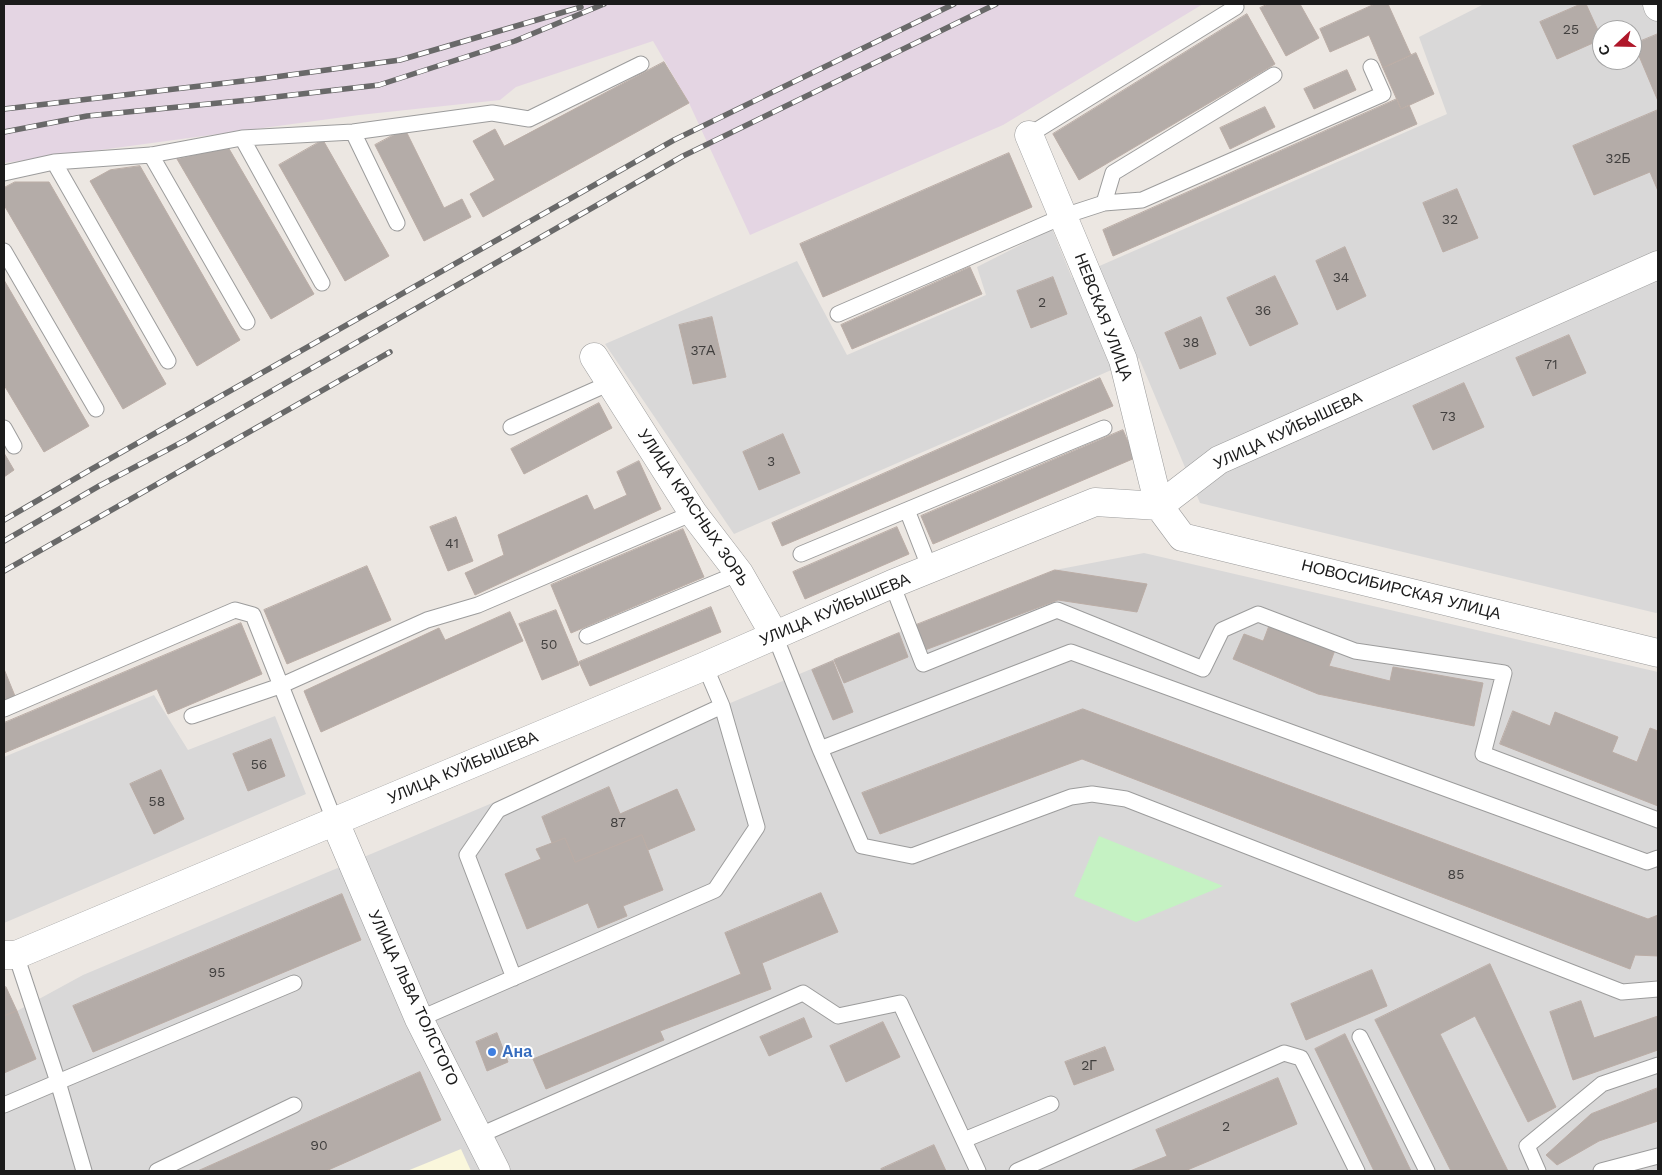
<!DOCTYPE html>
<meta charset="utf-8">
<style>
body{margin:0}
#map{position:relative;width:1662px;height:1175px;overflow:hidden;background:#ece7e2;font-family:"Work Sans",sans-serif}
canvas{display:block}
.frame{position:absolute;inset:0;border:5px solid #1b1b1b;pointer-events:none}
.north{position:absolute;left:1592px;top:20px;width:50px;height:50px;box-sizing:border-box;background:#fff;border:1px solid #a4a4a4;border-radius:50%;rotate:249deg;font-size:14px;font-weight:700;line-height:20px;text-align:center;color:#1b1b1b}
.north::after{content:'';display:block;margin:auto;width:18px;height:22px;background:#af172a;clip-path:polygon(50% 0,100% 100%,50% 72%,0 100%)}
</style>
<div id="map">
<canvas width="1662" height="1175"></canvas>
<div class="frame"></div>
<div class="north">С</div>
</div>
<script>
const g = document.querySelector('canvas').getContext('2d');
g.lineJoin = 'round';
function fillPath(path, color) { g.fillStyle = color; g.fill(path, 'evenodd'); }
function strokePath(path, color, width, dash) { g.strokeStyle = color; g.lineWidth = width; g.lineCap = dash ? 'butt' : 'round'; g.setLineDash(dash || []); g.stroke(path); }
function label(font, color, halo, rows, align = 'center') {
  g.font = font + ' "Work Sans",sans-serif'; g.lineWidth = 4; g.setLineDash([]); g.textBaseline = 'middle'; g.strokeStyle = halo; g.fillStyle = color; for (const [text, x, y, turn = 0] of rows) {
    g.save(); g.translate(x, y); g.rotate((+turn || 0) * Math.PI / 180); g.textAlign = isNaN(turn) ? turn : align; if (halo) g.strokeText(text, 0, 0); g.fillText(text, 0, 0); g.restore();
  }
}
fillPath(new Path2D(`
 M1484,4H1658V612L1656,613L1200,503L1139,358L734,534L605,344L797,261L847,355L986,295L977,267L1052,229L1072,278L1447,114L1419,37ZM1602,30H1632V60H1602Z
 M1144,553L1658,672V1171H4V1016L17,1011L83,975L916,625L1055,570Z
 M154,695L188,750L275,716L306,794L4,923V757Z`), '#d9d8d8');
fillPath(new Path2D(`
 M4,4H1203L1003,125L750,235L689,103L653,41L516,87L500,100L359,115L4,163Z`), '#e4d5e3');
fillPath(new Path2D(`
 M461,1149L471,1171H407Z`), '#faf7dc');
fillPath(new Path2D(`
 M1099,836L1223,886L1136,922L1074,896Z`), '#c5f2c3');
const building = new Path2D(`
 M1268,4H1300L1319,38L1286,56L1260,8Z
 M1375,4H1388L1411,55L1383,68L1369,35L1330,52L1320,29Z
 M1581,4H1586L1602,39L1557,59L1540,22Z
 M1247,14L1275,64L1079,180L1053,134Z
 M1658,34V101L1634,44Z
 M1416,53L1434,94L1401,109L1383,68Z
 M664,62L689,103L483,217L470,194L495,180L473,141L495,129L504,146Z
 M1347,70L1356,90L1314,109L1304,89Z
 M1397,99L1401,109L1409,105L1417,124L1113,256L1103,230Z
 M1265,107L1275,127L1230,149L1220,128Z
 M1658,110V191L1650,172L1594,195L1573,146Z
 M405,129L444,208L462,199L471,217L424,241L375,145Z
 M323,140L389,256L345,281L279,165Z
 M228,147L314,294L271,319L177,159Z
 M1009,153L1032,207L823,297L800,244Z
 M140,166L240,340L197,366L90,181L110,170Z
 M15,182H49L166,384L123,409L4,205V188Z
 M1457,189L1478,238L1443,252L1423,203Z
 M1345,247L1366,296L1337,310L1316,261Z
 M970,267L982,294L852,349L841,325Z
 M1275,276L1298,324L1250,346L1227,298Z
 M1053,277L1067,314L1031,328L1017,291Z
 M4,280L89,426L44,452L4,385Z
 M712,317L726,377L693,384L679,325Z
 M1201,317L1216,354L1180,369L1165,333Z
 M1569,335L1586,373L1533,396L1516,358Z
 M1100,378L1113,406L782,546L772,523Z
 M1464,383L1484,427L1433,450L1413,406Z
 M599,403L612,428L524,474L511,449Z
 M1123,430L1135,458L933,544L921,516Z
 M783,434L800,473L759,490L743,452Z
 M4,453L14,470L4,477Z
 M639,461L661,509L475,595L465,573L504,555L498,535L587,495L594,510L627,495L617,472Z
 M456,517L473,561L448,571L430,527Z
 M897,527L909,554L805,599L793,572Z
 M683,529L704,577L571,633L551,585Z
 M367,566L391,620L287,664L264,610Z
 M1055,570L1147,584L1137,612L1058,600L925,650L916,625Z
 M711,607L721,632L590,686L579,662Z
 M556,610L579,665L542,680L519,624Z
 M510,612L523,641L321,732L304,691L439,628L445,640Z
 M241,623L262,674L168,714L157,689L4,753V723Z
 M1270,624L1335,650L1329,666L1390,681L1393,667L1483,683L1474,726L1318,694L1233,659L1244,634L1263,641Z
 M899,633L908,657L844,683L834,660Z
 M833,661L853,712L833,720L812,670Z
 M4,669L15,696L5,700L4,696Z
 M1083,709L1648,919L1658,915V956L1635,955L1630,969L1082,759L880,834L862,793Z
 M1513,711L1550,726L1555,712L1618,737L1612,752L1637,762L1650,728L1658,731V806L1500,744Z
 M271,739L285,776L248,791L233,754Z
 M161,770L184,819L154,834L130,784Z
 M609,787L620,814L677,789L695,830L648,850L642,835L575,862L565,838L552,843L542,817Z
 M642,835L663,890L623,906L627,916L598,928L588,903L527,929L505,874L541,859L536,849L565,838L575,862Z
 M821,893L838,932L762,963L771,989L660,1031L664,1040L546,1089L533,1059L741,974L725,933Z
 M342,894L361,940L93,1052L73,1006Z
 M1490,964L1556,1107L1528,1122L1475,1016L1440,1034L1508,1171H1451L1375,1020Z
 M1372,970L1387,1006L1306,1040L1291,1004Z
 M6,987L17,1011L4,1016V988Z
 M1581,1001L1594,1038L1658,1016V1050L1573,1080L1550,1012Z
 M17,1011L36,1059L4,1073V1016Z
 M804,1018L812,1037L769,1056L760,1037Z
 M883,1022L900,1057L846,1082L830,1046Z
 M497,1033L508,1062L487,1071L476,1042Z
 M1345,1034L1411,1171H1374L1315,1049Z
 M1105,1047L1114,1070L1074,1085L1065,1062Z
 M420,1072L441,1120L326,1171H198Z
 M1278,1078L1297,1124L1185,1171H1130L1167,1156L1156,1130Z
 M1658,1088V1121L1599,1141L1557,1165L1546,1155L1591,1114Z
 M934,1145L946,1171H882L881,1169Z`);
fillPath(building, '#b4aca8');
strokePath(building, '#bbada6', 1);
const service = new Path2D(`
 M353,132L397,223
 M1029,135L1236,7
 M242,138L322,283
 M151,155L247,322
 M54,162L168,361
 M4,173L54,162L151,155L242,138L353,132L492,113L529,119L641,64
 M1104,203L1113,173L1274,75
 M4,251L96,409
 M838,314L1064,216L1104,203L1142,200L1383,94L1371,67
 M511,427L610,383
 M4,428L14,446
 M801,554L907,510
 M930,569L907,510L1104,428
 M892,584L923,664L1057,610L1203,669L1222,630L1258,614L1355,651L1504,673L1483,754L1658,820
 M587,636L739,573
 M775,636L820,749L862,846L912,856L1071,797L1092,794L1126,799L1622,992L1658,989
 M4,709L235,610L253,615L335,822
 M192,716L280,686L427,620L478,605L693,513
 M820,749L1071,652L1647,862L1658,858
 M514,978L467,855L498,810L722,706
 M419,1019L715,890L757,827L722,706L705,666
 M1360,1037L1427,1171
 M4,1105L58,1082L16,955
 M478,1136L803,993L838,1016L900,1003L978,1171
 M964,1140L1051,1104
 M84,1171L58,1082L294,983
 M157,1171L294,1105
 M1017,1171L1284,1053L1301,1058L1357,1171
 M1538,1171L1527,1146L1602,1084L1658,1065
 M1601,1171L1658,1156`);
const minor = new Path2D(`
 M1657,4L1658,7
 M1029,135L1123,360L1159,506L1182,537L1658,653
 M594,357L693,513L739,573L775,636
 M335,822L419,1019L496,1171
 M4,955H16L705,666L892,584L1095,502L1159,506L1219,460L1658,265`);
strokePath(service, '#9c9c9c', 17);
strokePath(minor, '#9c9c9c', 29);
strokePath(service, '#fff', 15);
strokePath(minor, '#fff', 28);
const rail = new Path2D(`
 M4,109L260,79L400,60L581,7
 M4,132L87,116L249,100L379,85L515,41L604,4
 M4,520L90,470L674,140L954,4
 M4,541L99,486L186,440L683,156L996,4
 M4,571L390,352`);
strokePath(rail, '#696969', 5.5);
strokePath(rail, '#fff', 4, [11]);
for (const [x, y, r, color] of [
 [492,1052,5,"#3f7fe0"]
]) { const dot = new Path2D(); dot.arc(x, y, r, 0, 2 * Math.PI); g.fillStyle = color; g.fill(dot); strokePath(dot, '#fff', 2); }
label('14px', '#413f3e', null, [
 ["25",1571,30],
 ["32Б",1618,159],
 ["32",1450,220],
 ["34",1341,278],
 ["2",1042,303],
 ["36",1263,311],
 ["38",1191,343],
 ["37А",703,351],
 ["71",1551,365],
 ["73",1448,417],
 ["3",771,462],
 ["41",452,544],
 ["50",549,645],
 ["56",259,765],
 ["58",157,802],
 ["87",618,823],
 ["85",1456,875],
 ["95",217,973],
 ["2Г",1089,1066],
 ["2",1226,1127],
 ["90",319,1146]
]);
label('16px', '#1b1b1b', '#fff', [
 ["НЕВСКАЯ УЛИЦА",1103,317,69],
 ["УЛИЦА КУЙБЫШЕВА",1288,431,-25],
 ["УЛИЦА КРАСНЫХ ЗОРЬ",693,508,56],
 ["НОВОСИБИРСКАЯ УЛИЦА",1401,590,14],
 ["УЛИЦА КУЙБЫШЕВА",835,610,-23],
 ["УЛИЦА КУЙБЫШЕВА",463,768,-23],
 ["УЛИЦА ЛЬВА ТОЛСТОГО",413,998,65]
]);
label('bold 16px', '#366cbe', '#fff', [
 ["Ана",502,1052]
], 'left');
</script>
